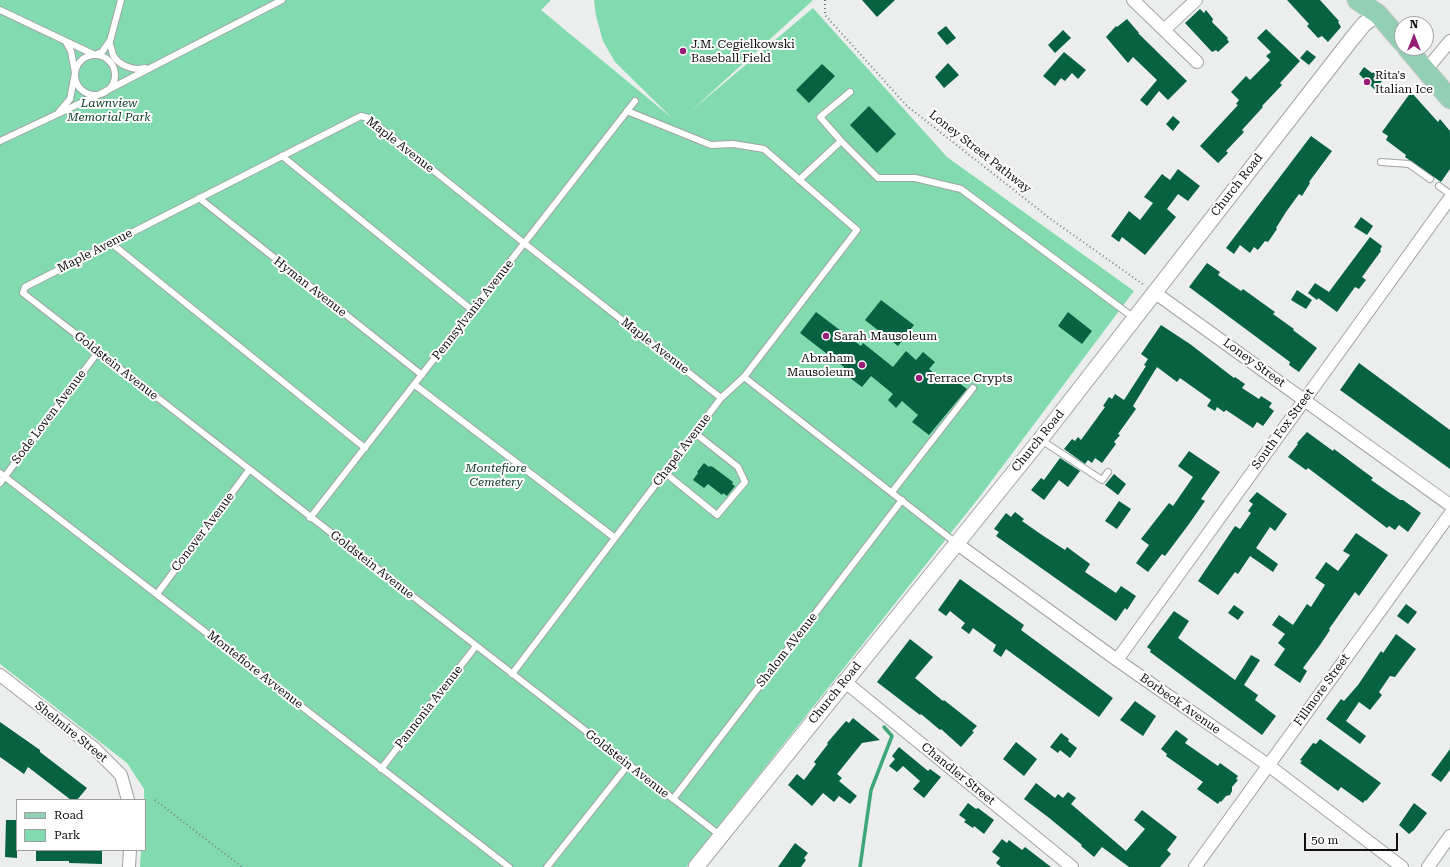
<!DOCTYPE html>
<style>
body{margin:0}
#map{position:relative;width:1450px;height:867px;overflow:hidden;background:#ebeeec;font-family:"Roboto Serif",serif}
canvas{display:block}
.legend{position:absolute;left:16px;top:799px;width:130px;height:52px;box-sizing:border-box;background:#fff;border:1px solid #9f9f9f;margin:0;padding:5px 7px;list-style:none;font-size:12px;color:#0f100f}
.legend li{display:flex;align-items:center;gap:8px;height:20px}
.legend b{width:20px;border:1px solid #9f9f9f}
.north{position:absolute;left:1394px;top:16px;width:40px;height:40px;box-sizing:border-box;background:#fff;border:1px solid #9f9f9f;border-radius:50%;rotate:0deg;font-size:11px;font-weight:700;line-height:16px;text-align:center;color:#0f100f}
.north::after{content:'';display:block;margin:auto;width:14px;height:18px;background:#961c76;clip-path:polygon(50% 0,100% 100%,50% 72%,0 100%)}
.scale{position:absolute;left:1304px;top:833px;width:94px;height:18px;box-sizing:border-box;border:2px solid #0f100f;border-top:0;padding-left:5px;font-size:12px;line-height:14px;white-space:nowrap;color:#0f100f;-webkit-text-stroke:3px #fff;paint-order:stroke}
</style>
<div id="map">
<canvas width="1450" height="867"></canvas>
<ul class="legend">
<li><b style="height:5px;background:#93cfb4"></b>Road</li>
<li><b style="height:11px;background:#82dbaf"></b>Park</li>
</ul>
<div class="north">N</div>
<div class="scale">50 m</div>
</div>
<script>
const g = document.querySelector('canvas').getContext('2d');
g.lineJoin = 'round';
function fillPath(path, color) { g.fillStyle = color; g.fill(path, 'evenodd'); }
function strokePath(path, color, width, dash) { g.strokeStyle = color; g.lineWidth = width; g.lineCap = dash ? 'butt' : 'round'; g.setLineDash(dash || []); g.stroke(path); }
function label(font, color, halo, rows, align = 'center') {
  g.font = font + ' "Roboto Serif",serif'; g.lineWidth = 4; g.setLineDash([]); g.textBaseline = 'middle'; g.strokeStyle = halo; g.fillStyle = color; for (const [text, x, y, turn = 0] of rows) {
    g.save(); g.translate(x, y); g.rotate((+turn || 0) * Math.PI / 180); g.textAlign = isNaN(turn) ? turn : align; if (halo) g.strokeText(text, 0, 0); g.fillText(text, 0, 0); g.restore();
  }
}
fillPath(new Path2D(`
 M0,0H551L541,10L672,118L615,62L603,41L596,16L594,0H813L691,111L813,8L947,157L1134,291L981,495L686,867H140L141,850H145L144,789L127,763L0,664Z`), '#82dbaf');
strokePath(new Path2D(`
 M860,867L871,790L892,736L884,727`), '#3ea779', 3.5);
fillPath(new Path2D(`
 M862,0H895L877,17Z
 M1287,0H1320L1339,21L1338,22L1341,27L1328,42L1322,36L1318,38L1307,26L1309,24Z
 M1200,9L1204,13L1206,10L1213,19L1212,22L1228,38L1227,39L1229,42L1218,52L1216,50L1212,52L1185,23Z
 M1127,19L1139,33H1138L1187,81L1168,100L1159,91L1147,106L1140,100L1157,80L1133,57L1128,63L1106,37L1116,26L1117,27Z
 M946,26L956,38L947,45L937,33Z
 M1266,29L1300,61L1280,83L1282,85L1262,106L1263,107L1242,130L1244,132L1226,151L1228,153L1218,163L1200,146L1238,105L1236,104L1239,100L1231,92L1246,76L1250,80L1270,60L1266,56L1271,52L1257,38Z
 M1063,30L1071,38L1055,53L1048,45Z
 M1307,50L1316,57L1309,65L1300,58Z
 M1064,52L1086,70L1078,79L1072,73L1065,81L1061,78L1055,86L1043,76Z
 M948,63L959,75L944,88L935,77Z
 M822,64L835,76L809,103L796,90Z
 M1364,67L1372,73L1375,72L1381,76L1382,81L1375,90L1359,74Z
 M1411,92L1438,122L1440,119L1450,131V169L1441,182L1405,157L1406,155L1386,140L1388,136L1382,132Z
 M869,106L896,134L877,153L850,125Z
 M1173,116L1180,122L1173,131L1166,124Z
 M1311,136L1332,151L1309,182L1310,183L1302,196L1299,194L1286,212L1276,228L1277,229L1268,242L1265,241L1258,250L1254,247L1250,253L1240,245L1234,254L1226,248Z
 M1178,169L1200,186L1188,201L1178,194L1167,209L1176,217L1145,255L1122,237L1119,242L1111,236L1129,211L1140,220L1153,203L1144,197L1162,174L1170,180Z
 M1361,217L1373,226L1367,235L1354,227Z
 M1370,237L1382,246L1380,250L1381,251L1362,277L1366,280L1359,289L1355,287L1337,312L1318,298L1317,300L1308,293L1315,283L1329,292Z
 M1207,263L1220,272L1218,275L1241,291L1243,289L1261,302L1275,312L1273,314L1294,329L1293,330L1317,348L1299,372L1289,365L1290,362L1189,287Z
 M1297,290L1312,300L1306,309L1291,300Z
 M881,300L914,325L898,346L865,320Z
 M816,312L861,346L863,343L893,367L906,351L916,360L923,352L935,362L929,369L945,382L950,376L967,389L929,435L912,422L918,415L902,401L896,408L888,400L893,394L871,376L862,387L841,371L844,367L800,333Z
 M1068,312L1092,331L1082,344L1058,326Z
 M1161,325L1190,344L1234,378L1235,377L1245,384L1242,388L1259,399L1261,396L1272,403L1269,407L1274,411L1263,426L1257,422L1253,428L1226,410L1224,412L1217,407L1215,411L1207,406L1211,400L1180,378L1177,382L1157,367L1133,406L1136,409L1118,434L1120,435L1114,442L1116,444L1102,463L1095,458L1092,463L1088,460L1085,464L1064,449L1072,439L1075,441L1078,437L1081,440L1105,407L1103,406L1109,397L1112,399L1115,394L1124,400L1146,366L1144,365L1148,359L1141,354Z
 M1359,363L1450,430V469L1340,390Z
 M1307,432L1333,451L1334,449L1373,478L1371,480L1400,500H1403L1421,513L1408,532L1399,525L1395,530L1389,526L1387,528L1308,468L1306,470L1288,457L1298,444L1297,443Z
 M1189,451L1220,472L1201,499L1205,501L1189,524L1165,556L1162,554L1148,572L1136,563L1149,545L1141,539L1169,503L1173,506L1193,477L1178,466Z
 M1060,458L1080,471L1068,487L1059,480L1044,500L1031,490L1041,478L1044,480Z
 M704,463L709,467L710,466L713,467L733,482L732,484L735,486L727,496L723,493L722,495L708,484L704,488L693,480L698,473L697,472Z
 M1114,474L1126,484L1118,495L1105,485Z
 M1257,492L1287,514L1275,531L1270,527L1256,548L1278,564L1273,572L1250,556L1238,574L1235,572L1218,595L1198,581L1235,526L1240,529L1251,513L1248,511L1253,504L1249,501Z
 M1119,501L1131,509L1117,529L1105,521Z
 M1015,512L1024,519L1022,521L1042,535L1065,550L1067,547L1090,564L1085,572L1116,593L1121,586L1136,596L1127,610L1125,608L1116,621L996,536L999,532L994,529L1006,513L1011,517Z
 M1356,533L1388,555L1359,596L1355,592L1329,629L1330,630L1320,645L1303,668L1307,671L1300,683L1274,665L1285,649L1278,643L1285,634L1272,625L1279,615L1293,625L1307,604L1311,607L1325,585L1315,578L1326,562L1338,571L1350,555L1343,551Z
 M960,579L1024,625L1021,630L1113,698L1099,717L1006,649L1001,657L993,651L996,645L973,628L969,634L961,628L965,623L950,611L946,616L938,610Z
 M1406,604L1417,612L1408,624L1397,616Z
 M1234,605L1244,612L1238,620L1228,613Z
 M1174,611L1189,621L1178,638L1235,680L1251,655L1260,660L1244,685L1258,695L1255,700L1276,716L1262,735L1150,652L1151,650L1147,647Z
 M1396,634L1416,649L1395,677L1390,676L1379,692L1382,695L1370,710L1359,702L1346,721L1366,736L1360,744L1326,719L1341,699L1344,701L1358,685L1381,651L1383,653Z
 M910,639L933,657L915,678L943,701L944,700L977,726L972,731L974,732L961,747L941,729L940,730L921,714L920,715L877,682Z
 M1135,701L1156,716L1143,736L1120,720Z
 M853,718L880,740L862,743L837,774L842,778L839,781L857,796L850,804L839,796L834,802L823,793L812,806L788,785L797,774L804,780L816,764L814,762L828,744L827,743L846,721L849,723Z
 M0,722L40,750V752L87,788L77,800H71L28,767L24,774L0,757Z
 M1176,730L1188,739L1185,743L1218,766L1220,763L1238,776L1236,779L1238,780L1232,787V791L1230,795L1226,796L1221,802L1220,801L1218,804L1197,789L1203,782L1166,756L1167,754L1161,749Z
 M1061,733L1069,739L1068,741L1077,748L1070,758L1060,750L1058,753L1050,747Z
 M1320,739L1381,783L1366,801L1365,800L1363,803L1341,787L1338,791L1300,763L1302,761L1300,760L1313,743L1316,744Z
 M1016,742L1037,759L1024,776L1003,759Z
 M899,747L928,771L930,769L941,777L924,798L913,789L920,781L903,766L897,772L889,766L895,759L892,756Z
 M1450,749V770L1441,782L1431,775Z
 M1036,783L1055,798L1058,794L1063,798L1068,792L1076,798L1071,804L1126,851L1145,829L1134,820L1142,810L1177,837L1167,850L1171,854L1160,867H1129L1102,847L1094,857L1081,846L1082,845L1048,817L1024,799Z
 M968,803L976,809L978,808L994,820L984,834L974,826L973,828L964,822L966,820L959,815Z
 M1414,803L1427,813L1414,830L1409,834L1399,825Z
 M6,820H17V858L5,857Z
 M1002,839L1007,843L1009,840L1022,850L1025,847L1051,867H1001L996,863L1000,858L992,852Z
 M795,843L808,853L804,858L806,860L801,867H778Z
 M36,850H102V864L69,863V861H36Z`), '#076242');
const service = new Path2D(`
 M0,10L95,55L102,52L109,42
 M109,42C111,46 112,51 113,55C119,66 134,71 145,68
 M109,45L121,0
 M75 75a20 20 0 1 1 40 0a20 20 0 1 1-40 0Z
 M850,92L820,117L841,141L878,178H915L961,189L1134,318
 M59,112L70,99L75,73L71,51L66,42
 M0,141L102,93L282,0
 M282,156L472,310
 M1381,162L1409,164L1430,179
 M799,180L841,141
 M1439,186L1450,194
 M199,198L422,375
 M111,243L365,448
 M744,377L956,543
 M415,385L615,538
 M1041,440L1102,480L1108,472
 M664,472L717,515L745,482L738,467L695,433
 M0,473L509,867
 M0,483L98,352
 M892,492L973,388
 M310,518L635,101
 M157,594L249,470
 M512,674L721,398L744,377L857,230L764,149L733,144L711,145L627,111
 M381,769L476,646
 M673,799L902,500
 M721,836L23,293L25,287L361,116L368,118L524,243L721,398
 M547,867L628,765`);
const minor = new Path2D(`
 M1133,0L1197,62
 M1164,30L1196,0
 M1426,70L1450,41
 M1154,292L1450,505
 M956,543L1117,660L1268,765L1402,867
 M1117,660L1450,198
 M0,675L94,748L121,775L128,800
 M844,681L1072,867
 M129,867L130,850
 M1195,867L1450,514
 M1428,867L1450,836`);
const tertiary = new Path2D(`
 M696,867L1040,440L1351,40L1364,24L1378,14`);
const primary = new Path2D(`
 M1357,0L1378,14L1402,42
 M1407,48L1450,99`);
strokePath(service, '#a0a4a2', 8);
strokePath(minor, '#a0a4a2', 14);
strokePath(tertiary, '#a0a4a2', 17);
strokePath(primary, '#cacaca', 21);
strokePath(new Path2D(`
 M825,0V15L907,106L1052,220L1144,285
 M155,800L242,867`), '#7c7e7c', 2, [1, 3]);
strokePath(service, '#fff', 6);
strokePath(minor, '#fff', 12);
strokePath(tertiary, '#fff', 15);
strokePath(primary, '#93cfb4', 19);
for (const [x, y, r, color] of [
 [683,51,4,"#961c76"],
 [1367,82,4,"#961c76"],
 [826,336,4,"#961c76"],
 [862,365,4,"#961c76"],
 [919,378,4,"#961c76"]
]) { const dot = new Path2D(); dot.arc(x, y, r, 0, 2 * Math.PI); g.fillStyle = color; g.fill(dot); strokePath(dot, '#fff', 1.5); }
label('12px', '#0f100f', '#fff', [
 ["J.M. Cegielkowski",691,44],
 ["Baseball Field",691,58],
 ["Rita's",1375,75],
 ["Italian Ice",1375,89],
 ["Sarah Mausoleum",834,336],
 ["Abraham",854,358,"right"],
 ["Mausoleum",854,372,"right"],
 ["Terrace Crypts",927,378]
], 'left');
label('italic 12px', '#0a3825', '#fff', [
 ["Lawnview",109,103],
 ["Memorial Park",109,117],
 ["Montefiore",496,468],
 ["Cemetery",496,482]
]);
label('12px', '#0f100f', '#fff', [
 ["Maple Avenue",400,145,38],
 ["Loney Street Pathway",980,152,38],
 ["Church Road",1237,185,-52],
 ["Maple Avenue",95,251,-27],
 ["Hyman Avenue",310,287,38],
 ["Pennsylvania Avenue",473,310,-52],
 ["Maple Avenue",655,346,38],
 ["Loney Street",1254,363,36],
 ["Goldstein Avenue",116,366,38],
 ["Sode Loven Avenue",49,417,-53],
 ["South Fox Street",1283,429,-54],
 ["Church Road",1038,441,-51],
 ["Chapel Avenue",682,450,-53],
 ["Conover Avenue",203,532,-53],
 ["Goldstein Avenue",372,565,38],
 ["Shalom AVenue",787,650,-52],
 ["Montefiore Avvenue",255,670,38],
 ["Fillmore Street",1322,690,-54],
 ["Church Road",835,693,-51],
 ["Borbeck Avenue",1180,704,35],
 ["Pannonia Avenue",429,707,-52],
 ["Shelmire Street",71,732,39],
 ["Goldstein Avenue",627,764,38],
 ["Chandler Street",958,774,39]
]);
</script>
